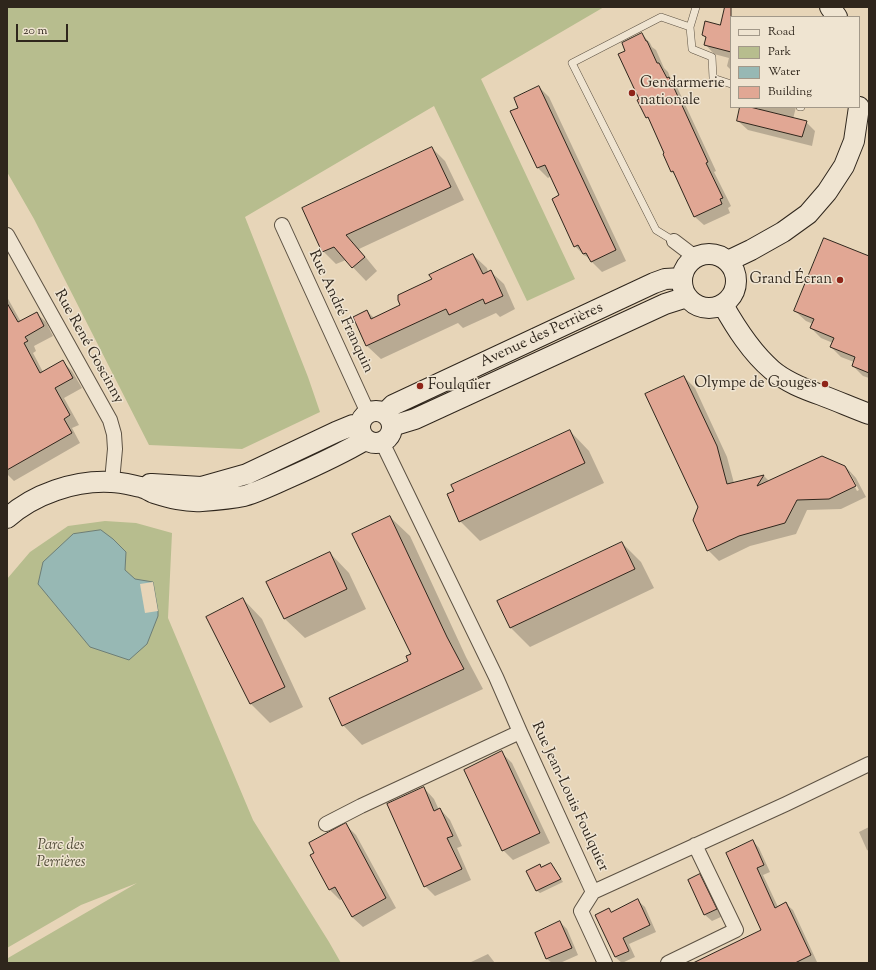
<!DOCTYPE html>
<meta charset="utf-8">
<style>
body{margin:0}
#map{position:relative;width:876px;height:970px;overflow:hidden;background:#e7d5b8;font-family:"Sorts Mill Goudy",serif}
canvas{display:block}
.frame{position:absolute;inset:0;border:8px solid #2f261c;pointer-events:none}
.legend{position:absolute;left:730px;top:16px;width:130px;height:92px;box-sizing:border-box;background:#efe4d1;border:1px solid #a29889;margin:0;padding:5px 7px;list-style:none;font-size:12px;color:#2f261c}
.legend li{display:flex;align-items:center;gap:8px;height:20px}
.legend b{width:20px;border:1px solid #a29889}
.scale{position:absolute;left:16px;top:24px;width:52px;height:18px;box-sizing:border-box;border:2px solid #2f261c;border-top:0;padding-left:5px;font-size:12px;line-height:14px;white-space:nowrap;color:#2f261c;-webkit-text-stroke:3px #efe4d1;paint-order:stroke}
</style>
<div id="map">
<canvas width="876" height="970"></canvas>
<div class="frame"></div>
<ul class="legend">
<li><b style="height:5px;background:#efe4d1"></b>Road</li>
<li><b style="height:11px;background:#b7bd8e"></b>Park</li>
<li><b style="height:11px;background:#97b8b4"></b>Water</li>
<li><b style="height:11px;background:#e1a794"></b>Building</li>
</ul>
<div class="scale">20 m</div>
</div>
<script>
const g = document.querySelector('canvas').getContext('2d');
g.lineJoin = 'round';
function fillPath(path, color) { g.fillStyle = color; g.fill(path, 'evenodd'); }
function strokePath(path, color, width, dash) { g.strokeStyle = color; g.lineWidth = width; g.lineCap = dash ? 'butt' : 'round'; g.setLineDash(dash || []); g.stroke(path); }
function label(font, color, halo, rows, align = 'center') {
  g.font = font + ' "Sorts Mill Goudy",serif'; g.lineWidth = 3; g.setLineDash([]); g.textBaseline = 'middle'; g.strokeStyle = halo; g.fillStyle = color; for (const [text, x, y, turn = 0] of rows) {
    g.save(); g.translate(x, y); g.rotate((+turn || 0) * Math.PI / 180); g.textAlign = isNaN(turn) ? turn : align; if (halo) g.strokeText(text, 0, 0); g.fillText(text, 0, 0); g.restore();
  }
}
fillPath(new Path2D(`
 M7,7H604L481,79L575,279L527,301L434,106L245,217L308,377L320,412L242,449L149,445L34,219L7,172Z
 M105,521L136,523L172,533L168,618L253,820L329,942L341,963H7V956L8,958L137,883L81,905L7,948V579L30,552L68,526Z`), '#b7bd8e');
const water = new Path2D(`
 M101,530L113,539L126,552L125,570L135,579L153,582L158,611V616L147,644L129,660L90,647L38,584L43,562L73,534Z`);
fillPath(water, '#97b8b4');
strokePath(water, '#6d7e77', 1);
fillPath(new Path2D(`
 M153,582L158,611L145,613L140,584Z`), '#e7d5b8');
fillPath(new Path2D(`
 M720,26L731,27V70L727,66L729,58L714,54L705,44L706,38L703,35Z
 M642,34L650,43L652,47L656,50L664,68L668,72L672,82L677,87L716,171L714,172L731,206L728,208L730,213L704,225L695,217L676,176L672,172L666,154L650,121L647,117L640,99L626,51Z
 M539,87L549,97L626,261L602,272L586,256H585L575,246L561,196L551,176L548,178L538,168L519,108Z
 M742,107H746L758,110L759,107H796L793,119L806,122L815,131L812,146L748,130L738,121Z
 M432,148L445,161L464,200L359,249L377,271L366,281L346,260L336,264L323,251Z
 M473,255L487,268L488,272L490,271L504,284L515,309L500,317L496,313L463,328L458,323L381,359L367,346L354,318L367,311L374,318L402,306L433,280Z
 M869,257V378L863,376L853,366L854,362L841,357L831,347L833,343L821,338L811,328L813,324L806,321L795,311Z
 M7,297L21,322L36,313L46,322L53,336L34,346L36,351L33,353L43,372L63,362L72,371L82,388L64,398L79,425L72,428L80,443L14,481L7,474Z
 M684,377L695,388L727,457L734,483L764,476L769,481L845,466L856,478L866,497L841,509L807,510L796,534L750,546L719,561L708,550L699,507ZM848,473H850L859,490L857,491Z
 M570,431L589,451L604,483L480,541L460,521L455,491Z
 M390,517L410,536L466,657L483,689L362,745L343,725L410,661L412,655Z
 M622,543L641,562L654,588L530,647L510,627Z
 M330,553L349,573L366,609L305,638L285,619L268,582Z
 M243,599L262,619L303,707L270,723L251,704L207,617Z
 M502,753L512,763L550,843L513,860L503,850Z
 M424,788L434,799L439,810L440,809L450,820L462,846L457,848L471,880L435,896L425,886Z
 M346,825L356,835L396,908L363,927L352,917L342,899L340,900L330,890Z
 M869,827V851L867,850L859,832Z
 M753,841L759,848L770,872L763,875L778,907L786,904L793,910L817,962L815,963H695L763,930Z
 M551,864L554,867L563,882L540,893L536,890L540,866L542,868Z
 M699,875L706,882L723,916L712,921L705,915L689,880Z
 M638,901L645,907L656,932L629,944L635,957L622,963L615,957L609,909L612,913Z
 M560,922L567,929L578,955L560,963H552L547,959L536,933Z
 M488,954L495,963H469Z`), '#0003');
const building = new Path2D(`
 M725,7H731V52L704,45L706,37L702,35L705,21L720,25Z
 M642,33L646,41H647L657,63H659L667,78L669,77L708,162L706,163L723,198L720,199L722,204L694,217L673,171L671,172L663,154L664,153L648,117L646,118L637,100L639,99L618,54L625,51L622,43Z
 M539,86L616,250L591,262L586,253L583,254L578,245L574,247L552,199L559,195L545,165L537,168L510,111L518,108L514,98Z
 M740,107H750L807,121L802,137L737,121Z
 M432,147L451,187L346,235L365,257L352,268L334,247L322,252L302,208Z
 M824,238L869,256V373L852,366L855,357L830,347L834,338L810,328L814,319L794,311Z
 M473,254L483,274L491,270L503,296L485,304L483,299L449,315L446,309L366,346L353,317L367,310L371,319L400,305L398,300V295L432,279L429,275Z
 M7,303L18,322L37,312L44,326L25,337L28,341L24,343L40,373L63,360L73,378L55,388L70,415L64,419L72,433L7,470Z
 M684,376L717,446L727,484L764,475L757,486L822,456L845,466L856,486L829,499L797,500L785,523L739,536L707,551L693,520L698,507L645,394Z
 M570,430L585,463L459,522L447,494L454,491L451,485Z
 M390,516L447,637L464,669L342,726L329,698L408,661L406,656L411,654L352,534Z
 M622,542L635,569L510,628L497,601Z
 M330,552L347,589L284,619L266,582Z
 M243,598L285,687L250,704L206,617Z
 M502,751L540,833L502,851L464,770Z
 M424,787L434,811L440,808L453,836L447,838L462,869L424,887L387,804Z
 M346,823L386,898L352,917L335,887L329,890L310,855L314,853L309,843Z
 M753,840L764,865L757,868L775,908L786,902L811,955L795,963H693L761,930L726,853Z
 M551,863L561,879L536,891L526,871L540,864L541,867Z
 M700,874L717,909L704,915L688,880Z
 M638,899L650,925L623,938L629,951L615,957L595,915L609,908L611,912Z
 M560,921L572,948L546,959L535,933Z`);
fillPath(building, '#e1a794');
strokePath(building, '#2f261c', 1);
const lane = new Path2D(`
 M696,7L690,27L692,49L712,57L713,78L731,84
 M800,107H801
 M674,241L656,230L572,63L661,17L690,27`);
const street = new Path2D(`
 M282,225L368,413
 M7,235L110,420L114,434L115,449L112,481
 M674,241L695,257
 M382,442L496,677L520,732L593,892L786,804L869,764
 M326,824L361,806L520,732
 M593,892L581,911L605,963
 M668,963L736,930L695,845`);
const secondary = new Path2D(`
 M830,7L837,17
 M682 281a27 27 0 1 1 54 0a27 27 0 1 1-54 0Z
 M728,261L751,250L783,232L808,214L827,192L844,166L854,141L859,107
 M723,305C736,328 751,352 772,370C786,382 804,389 821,395C837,401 853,408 869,414
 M360 427a16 16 0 1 1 32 0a16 16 0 1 1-32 0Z
 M385,413L393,405L654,283L665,279L682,278
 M392,426L415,419L665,304L687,297
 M150,484H152L201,487L247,474L336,432L353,425H359
 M7,518C34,494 75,480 111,482C120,482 131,485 141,487C145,488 150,491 154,493C170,498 185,502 202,501C216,500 230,499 244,496C258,492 273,485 286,479C313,467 340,455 365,440`);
strokePath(lane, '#5d5243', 8);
strokePath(street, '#5d5243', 16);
strokePath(secondary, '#2f261c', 22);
strokePath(lane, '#efe4d1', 7);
strokePath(street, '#efe4d1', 14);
strokePath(secondary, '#efe4d1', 20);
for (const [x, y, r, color] of [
 [632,93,4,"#8f2418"],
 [840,280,4,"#8f2418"],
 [825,384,4,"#8f2418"],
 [420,386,4,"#8f2418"]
]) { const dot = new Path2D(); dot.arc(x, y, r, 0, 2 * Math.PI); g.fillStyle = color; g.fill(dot); strokePath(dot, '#efe4d1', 1.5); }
label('15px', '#2f261c', '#efe4d1', [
 ["Gendarmerie",640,84],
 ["nationale",640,101],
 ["Grand Écran",832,280,"right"],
 ["Olympe de Gouges",817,384,"right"],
 ["Foulquier",428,386]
], 'left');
label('15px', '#2f261c', '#efe4d1', [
 ["Rue André Franquin",340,312,65],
 ["Avenue des Perrières",542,336,-25],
 ["Rue René Goscinny",88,347,61],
 ["Rue Jean-Louis Foulquier",569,797,65]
]);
label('italic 15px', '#514c38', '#efe4d1', [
 ["Parc des",61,846],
 ["Perrières",61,863]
]);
</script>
